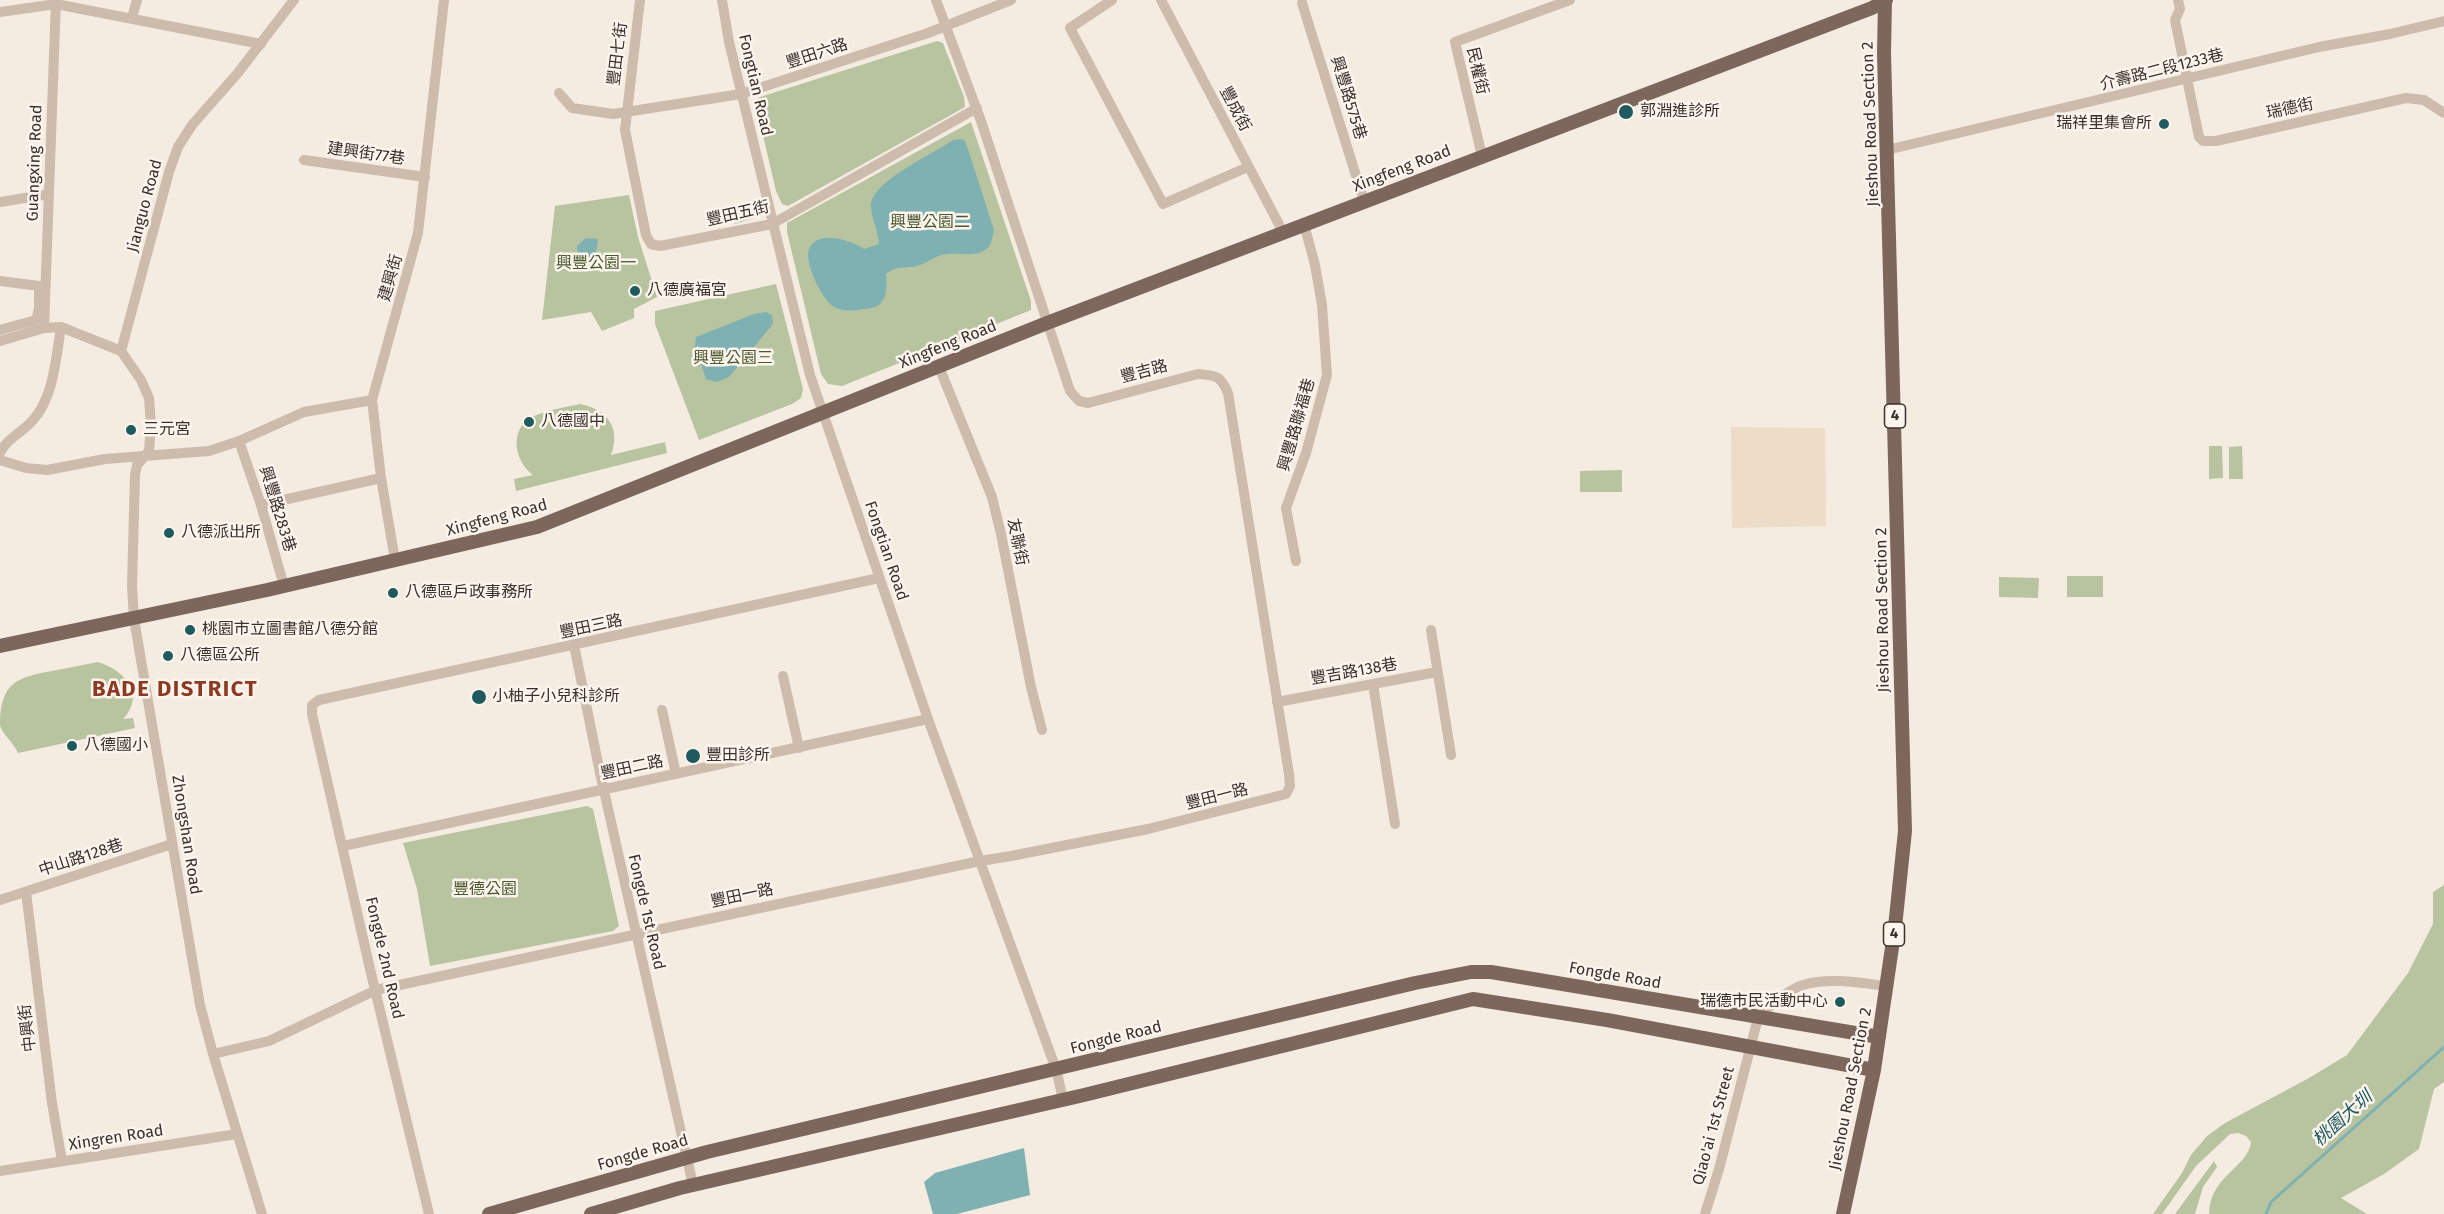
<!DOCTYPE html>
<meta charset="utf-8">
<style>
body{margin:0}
canvas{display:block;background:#f4ebe1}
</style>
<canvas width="2444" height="1214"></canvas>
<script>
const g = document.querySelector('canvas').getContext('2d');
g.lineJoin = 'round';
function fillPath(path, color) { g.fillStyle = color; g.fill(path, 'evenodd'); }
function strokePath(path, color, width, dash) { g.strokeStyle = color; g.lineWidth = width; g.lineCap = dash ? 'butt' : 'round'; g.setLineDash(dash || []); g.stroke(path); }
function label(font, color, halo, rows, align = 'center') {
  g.font = font + ' "Fira Sans","Noto Sans TC",sans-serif'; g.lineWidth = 5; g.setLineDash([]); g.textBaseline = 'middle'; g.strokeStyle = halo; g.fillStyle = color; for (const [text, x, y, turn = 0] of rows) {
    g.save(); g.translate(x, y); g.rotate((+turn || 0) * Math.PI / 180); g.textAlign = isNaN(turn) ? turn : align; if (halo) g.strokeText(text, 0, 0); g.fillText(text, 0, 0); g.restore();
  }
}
fillPath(new Path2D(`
 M937,41L943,43L964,97L965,107L788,206L782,204L776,191L755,101L760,97Z
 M971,122L1031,301V310L842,386L828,384L821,374L787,232V223Z
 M629,195L638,237L657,297L634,309V318L602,331L591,312L542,320L555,206Z
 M757,201L759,216L735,224L733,209Z
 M776,284L803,389L801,398L792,404L699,440L655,324V311Z
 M580,404C608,410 621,428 611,455L665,442L667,453L516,491L514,479L533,475C514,461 508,428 534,416C547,410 566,407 580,404Z
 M2209,446H2222L2223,478L2209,479Z
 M2242,446L2243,479H2229V447Z
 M1622,470V492H1580V471Z
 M2067,576H2103V597H2067Z
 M1999,577L2039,578L2038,598L1999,597Z
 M98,662C125,670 146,695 123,719L133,718L135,728L18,753C14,743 1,733 0,725C0,682 18,677 52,671C67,668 83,665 98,662Z
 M587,806L593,809L619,926L613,931L430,966L417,889L403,843Z
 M2444,885V1082L2434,1089L2419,1149L2384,1174L2341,1198L2367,1214H2209C2210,1175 2248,1168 2251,1142L2246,1136L2238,1133L2230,1134L2196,1166L2162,1214H2153L2182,1173L2191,1155L2207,1136L2225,1123L2309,1078L2347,1055L2408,973L2433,924V892Z
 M2214,1161L2217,1167L2203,1187L2195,1214H2175Z`), '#b8c4a0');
fillPath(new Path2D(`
 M1731,427L1825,428L1826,526L1732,528Z`), '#ecdcc8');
fillPath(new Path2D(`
 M961,139L965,141L969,152L994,230C992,238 992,246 985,250C975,257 958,253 947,254C935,255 928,263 917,266C904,269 896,265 886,274C887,288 888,305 871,308C859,310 845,313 834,307C822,300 804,262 809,249C818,229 851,240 864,249L879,244C878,231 872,219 871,207C869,182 934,154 953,140Z
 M586,238L598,239C598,253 590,264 579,271L577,246Z
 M766,312L772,315L773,324L729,377L717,382L706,379L695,346L696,337L754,314Z
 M1024,1148L1030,1195L957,1214H933L924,1182L935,1173Z`), '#7fb0b2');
strokePath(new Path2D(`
 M2266,1214L2271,1202L2444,1047`), '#7fb0b2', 3);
strokePath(new Path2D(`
 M640,0L625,130L646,235L651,244L660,246L772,224L977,108
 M722,0L729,42L810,375L928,719L1056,1069L1063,1099
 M1112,0L1070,28L1163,204L1248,167
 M1161,0L1283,232
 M2178,0L2180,9L2175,20L2199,137L2203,141H2216L2406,98L2424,100L2444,113
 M1302,3L1364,201
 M0,12L56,4L261,44
 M132,18L137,0
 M559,93L572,108L613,114L741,94L928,33L1011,0
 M1887,150L2319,47L2390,34L2444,21
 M1482,156L1455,42L1570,0
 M304,160L425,177
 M0,202L49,194
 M0,281L39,286V309L36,320L0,330
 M44,328L56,0
 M0,341L44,328L61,327L121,351L141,380L149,398L151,425L149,451L137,465L135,475L132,586L134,619L200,1005L213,1054L262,1214
 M121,351L169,172L178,147L192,125L237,74L294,0
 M939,367L992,497L1001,534L1031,687L1042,730
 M239,441L261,505L284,586
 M0,453C7,438 23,432 33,420C54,397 56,357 61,327
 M0,460L26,468L47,470L105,459L209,451L239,441L304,412L372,400
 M261,505L381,478
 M395,560L381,478L372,400L418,233L444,0
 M1296,561L1286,508L1306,453L1327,375L1322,305L1315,265L1304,224
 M1431,630L1451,755
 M574,645L600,773L693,1185
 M783,676L799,748
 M1373,684L1395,824
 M1277,702L1437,672
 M662,710L676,774
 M343,846L928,719
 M26,892L52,1103L62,1161
 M0,900L172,844
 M213,1054L269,1041L376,990L980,861L1011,856L1148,829L1286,794L1290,786L1289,774L1228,393C1220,375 1217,376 1198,374L1088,403L1079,401L1070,391L981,121L936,0
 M0,1171L237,1134
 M429,1214L370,969L312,714V705L319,700L879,578
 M1705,1214L1719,1169L1758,1018C1770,1006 1787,990 1803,985C1830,977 1860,983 1887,986`), '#cdbbac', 10);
strokePath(new Path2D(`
 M0,646L267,590L537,527L1047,323L1872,8L1886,0
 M489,1214L707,1152L1415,983L1471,972H1491L1879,1037
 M591,1214L680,1188L1084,1095L1473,999L1607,1020L1874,1070
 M1843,1214L1874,1070L1895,927L1905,831L1884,53L1885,0`), '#7d675c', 14);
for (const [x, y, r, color] of [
 [1626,112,8,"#1f5a5e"],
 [2164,124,6,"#1f5a5e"],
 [635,291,6,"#1f5a5e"],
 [529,422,6,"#1f5a5e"],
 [131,430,6,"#1f5a5e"],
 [169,533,6,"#1f5a5e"],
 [393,593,6,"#1f5a5e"],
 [190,630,6,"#1f5a5e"],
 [168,656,6,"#1f5a5e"],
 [479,697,8,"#1f5a5e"],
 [72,746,6,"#1f5a5e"],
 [693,756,8,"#1f5a5e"],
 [1840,1002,6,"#1f5a5e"]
]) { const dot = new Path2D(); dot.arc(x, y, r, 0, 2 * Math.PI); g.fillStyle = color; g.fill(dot); strokePath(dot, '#fbf5ee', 2); }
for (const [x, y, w] of [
 [1895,416,21],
 [1894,934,21]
]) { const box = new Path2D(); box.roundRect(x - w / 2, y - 12, w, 24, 4.5); g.fillStyle = '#fbf5ee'; g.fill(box); strokePath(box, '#3b302b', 1.5); }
label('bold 15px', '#3b302b', null, [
 ["4",1895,416],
 ["4",1894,934]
]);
label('16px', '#3b302b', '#fbf5ee', [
 ["豐田七街",618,54,-83],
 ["豐田六路",817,54,-18],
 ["介壽路二段1233巷",2162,70,-14],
 ["民權街",1477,71,77],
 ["Fongtian Road",755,85,77],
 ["興豐路575巷",1348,98,73],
 ["豐成街",1235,109,62],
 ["瑞德街",2290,109,-12],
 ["Jieshou Road Section 2",1871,124,-92],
 ["建興街77巷",366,154,8],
 ["Guangxing Road",35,163,-88],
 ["Xingfeng Road",1402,169,-21],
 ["Jianguo Road",145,206,-75],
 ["豐田五街",738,214,-13],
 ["建興街",391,278,-74],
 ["Xingfeng Road",948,345,-22],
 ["豐吉路",1144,372,-15],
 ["興豐路聯福巷",1297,425,-74],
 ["興豐路283巷",277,509,73],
 ["Xingfeng Road",497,518,-15],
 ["友聯街",1017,542,78],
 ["Fongtian Road",886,551,71],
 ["Jieshou Road Section 2",1883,610,-91],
 ["豐田三路",591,627,-12],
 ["豐吉路138巷",1354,672,-10],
 ["豐田二路",632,768,-12],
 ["豐田一路",1217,797,-14],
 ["Zhongshan Road",186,835,81],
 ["中山路128巷",81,858,-18],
 ["豐田一路",742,896,-12],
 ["Fongde 1st Road",646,912,77],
 ["Fongde 2nd Road",384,958,77],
 ["Fongde Road",1615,976,10],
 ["中興街",28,1028,-97],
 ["Fongde Road",1116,1038,-14],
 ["Jieshou Road Section 2",1851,1089,-79],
 ["Qiao'ai 1st Street",1714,1126,-75],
 ["Xingren Road",116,1138,-9],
 ["Fongde Road",643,1153,-16]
]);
label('16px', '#3b302b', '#fbf5ee', [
 ["郭淵進診所",1640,112],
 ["瑞祥里集會所",2152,124,"right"],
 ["八德廣福宮",647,291],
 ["八德國中",541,422],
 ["三元宮",143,430],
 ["八德派出所",181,533],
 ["八德區戶政事務所",405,593],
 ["桃園市立圖書館八德分館",202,630],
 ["八德區公所",180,656],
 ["小柚子小兒科診所",492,697],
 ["八德國小",84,746],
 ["豐田診所",706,756],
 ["瑞德市民活動中心",1828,1002,"right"]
], 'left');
label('16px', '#4a5a2e', '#fbf5ee', [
 ["興豐公園二",930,223],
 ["興豐公園一",596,264],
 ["興豐公園三",733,359],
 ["豐德公園",485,890]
]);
label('italic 18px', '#1f5a5e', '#fbf5ee', [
 ["桃園大圳",2343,1119,-42]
]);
g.letterSpacing = '1.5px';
label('bold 22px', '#8c3b22', '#fbf5ee', [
 ["BADE DISTRICT",175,690]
]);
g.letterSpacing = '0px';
</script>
